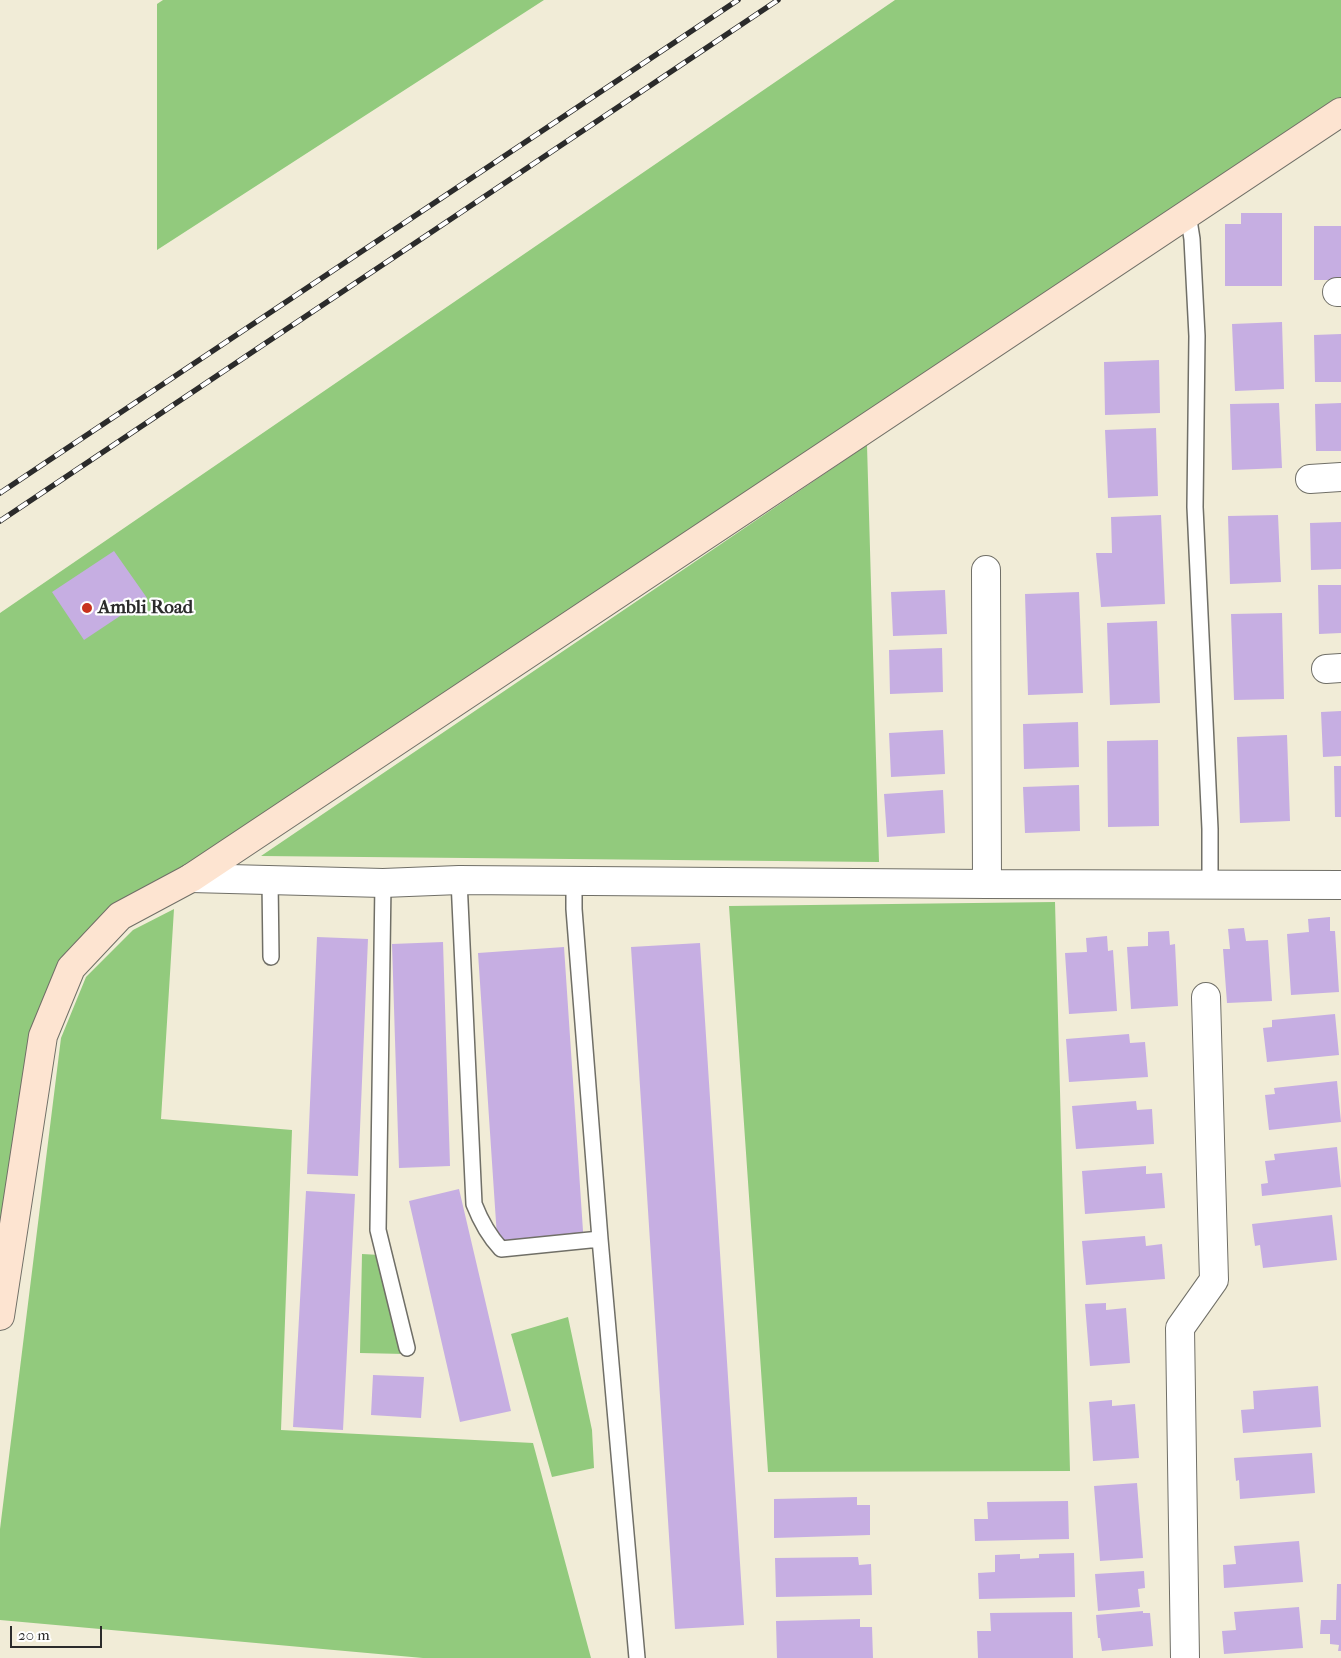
<!DOCTYPE html>
<style>
body{margin:0}
#map{position:relative;width:1341px;height:1658px;overflow:hidden;background:#f1ecd7;font-family:"IM FELL French Canon",serif}
canvas{display:block}
.scale{position:absolute;left:10px;top:1626px;width:92px;height:22px;box-sizing:border-box;border:2px solid #2b2b2b;border-top:0;padding-left:6px;font-size:15px;line-height:18px;white-space:nowrap;color:#2b2b2b;-webkit-text-stroke:4px #fff;paint-order:stroke}
</style>
<div id="map">
<canvas width="1341" height="1658"></canvas>
<div class="scale">20 m</div>
</div>
<script>
const g = document.querySelector('canvas').getContext('2d');
g.lineJoin = 'round';
function fillPath(path, color) { g.fillStyle = color; g.fill(path, 'evenodd'); }
function strokePath(path, color, width, dash) { g.strokeStyle = color; g.lineWidth = width; g.lineCap = dash ? 'butt' : 'round'; g.setLineDash(dash || []); g.stroke(path); }
function label(font, color, halo, rows, align = 'center') {
  g.font = font + ' "IM FELL French Canon",serif'; g.lineWidth = 4.5; g.setLineDash([]); g.textBaseline = 'middle'; g.strokeStyle = halo; g.fillStyle = color; for (const [text, x, y, turn = 0] of rows) {
    g.save(); g.translate(x, y); g.rotate((+turn || 0) * Math.PI / 180); g.textAlign = isNaN(turn) ? turn : align; if (halo) g.strokeText(text, 0, 0); g.fillText(text, 0, 0); g.restore();
  }
}
fillPath(new Path2D(`
 M163,0H544L157,250V4Z
 M895,0H1341V104L68,965L0,1246V613Z
 M867,445L879,862L261,856Z
 M1055,902L1070,1471L768,1472L729,906Z
 M174,909L161,1119L292,1130L281,1430L533,1443L591,1658H423L0,1620V1529L61,1038L86,977L133,930Z
 M362,1254L380,1255L405,1354L360,1353Z
 M568,1317L592,1430L594,1468L552,1477L511,1334Z`), '#92ca7d');
fillPath(new Path2D(`
 M1241,213H1282V286H1225V224H1241Z
 M1314,226H1341V280H1314Z
 M1282,322L1284,389L1235,391L1232,324Z
 M1341,334V382H1315L1314,335Z
 M1159,360L1160,413L1105,415L1104,362Z
 M1279,403L1282,468L1232,470L1230,404Z
 M1341,403V451H1316L1315,404Z
 M1156,428L1158,496L1108,498L1105,430Z
 M1161,515L1165,604L1101,607L1096,553H1112L1111,517Z
 M1278,515L1281,582L1230,584L1228,516Z
 M1341,522V569L1311,570L1310,523Z
 M114,551L147,598L84,640L52,592Z
 M1318,585H1341V633L1319,634Z
 M945,590L947,634L893,636L891,592Z
 M1079,592L1083,693L1028,695L1025,594Z
 M1282,613L1284,699L1234,700L1231,614Z
 M1157,621L1160,703L1110,705L1107,623Z
 M942,648L943,692L890,694L889,650Z
 M1341,711V756L1323,757L1321,712Z
 M1078,722L1079,767L1024,769L1023,724Z
 M943,730L945,774L891,777L889,733Z
 M1287,735L1290,821L1240,823L1237,737Z
 M1158,740L1159,826L1108,827L1107,741Z
 M1334,766H1341V817H1335Z
 M1079,785L1080,831L1025,833L1023,787Z
 M943,790L945,833L887,837L884,794Z
 M1330,917V931H1335L1339,992L1291,995L1287,934L1309,932L1308,919Z
 M1244,928L1246,941L1268,940L1272,1001L1227,1003L1223,949H1230L1228,929Z
 M1169,931L1170,945L1175,944L1178,1006L1131,1009L1127,947L1148,946V932Z
 M1107,936L1108,951L1113,950L1117,1011L1069,1014L1065,953L1087,952L1086,938Z
 M317,937L368,939L358,1176L307,1174Z
 M443,942L450,1166L399,1168L392,944Z
 M700,943L744,1625L675,1629L631,947Z
 M564,947L584,1246L498,1252L478,953Z
 M1335,1014L1339,1055L1267,1062L1263,1028L1272,1027V1020Z
 M1129,1034L1130,1043L1145,1042L1148,1077L1069,1082L1066,1039Z
 M1337,1081L1341,1122L1269,1130L1265,1095L1275,1094L1274,1088Z
 M1136,1101L1137,1110L1152,1109L1154,1144L1076,1149L1072,1106Z
 M1337,1147L1341,1187L1262,1196L1261,1184L1268,1183L1265,1161L1275,1160L1274,1154Z
 M1146,1166V1174L1162,1173L1165,1208L1085,1214L1082,1171Z
 M459,1189L511,1411L460,1422L409,1201Z
 M306,1191L355,1194L343,1430L293,1427Z
 M1332,1215L1337,1260L1263,1268L1260,1245L1255,1246L1252,1224Z
 M1145,1236L1146,1246L1162,1244L1165,1279L1086,1285L1082,1241Z
 M1106,1303V1310L1126,1308L1130,1363L1090,1366L1085,1304Z
 M373,1375L424,1377L421,1418L371,1415Z
 M1318,1386L1321,1427L1243,1433L1241,1410L1254,1409L1253,1391Z
 M1112,1400V1406L1135,1404L1139,1458L1093,1461L1089,1402Z
 M1312,1453L1315,1493L1240,1499L1239,1480L1236,1481L1234,1458Z
 M1137,1483L1143,1558L1100,1561L1094,1486Z
 M857,1497V1505H870V1535L774,1538V1499Z
 M1068,1501L1069,1539L975,1541L974,1519H988L987,1502Z
 M1299,1541L1303,1582L1224,1588L1223,1565L1236,1564L1234,1546Z
 M1074,1553L1075,1597L979,1599L978,1573L995,1572V1555L1020,1554V1559L1039,1558V1554Z
 M858,1557L859,1565L871,1564L872,1595L776,1597L775,1558Z
 M1144,1571L1145,1588L1138,1589L1140,1607L1098,1611L1095,1574Z
 M1337,1584H1341V1651H1338L1339,1645L1330,1644V1634H1320L1321,1620H1336Z
 M1299,1607L1303,1648L1224,1654L1222,1631L1236,1630L1234,1612Z
 M1143,1611V1613H1150L1153,1646L1102,1651L1100,1638H1098L1096,1615Z
 M1072,1612L1073,1658H978L977,1631H991L990,1613Z
 M860,1619V1627H872L873,1658H777L776,1621Z`), '#c6aee2');
const lane = new Path2D(`
 M1188,214L1192,239L1197,336L1195,507L1210,829V885
 M270,880L271,957
 M459,880L474,1204C481,1222 488,1235 501,1249L600,1239
 M574,881V909L600,1239L637,1658
 M383,883L378,1230L407,1348`);
const street = new Path2D(`
 M1337,292H1341
 M1310,479L1341,477
 M986,570L987,884
 M1326,669L1341,668
 M191,878L383,883L459,880L987,884L1341,885
 M1185,1658L1180,1328L1214,1280L1206,997`);
const secondary = new Path2D(`
 M0,1316L43,1036L71,968L120,916L191,878L1341,112`);
strokePath(lane, '#706f67', 18);
strokePath(street, '#706f67', 30);
strokePath(secondary, '#706f67', 30);
strokePath(lane, '#fff', 15);
strokePath(street, '#fff', 28);
strokePath(secondary, '#fde4d1', 28);
const rail = new Path2D(`
 M0,493L738,0
 M0,521L778,0`);
strokePath(rail, '#2b2b2b', 5.5);
strokePath(rail, '#fff', 4, [11]);
for (const [x, y, r, color] of [
 [87,608,6,"#c8321e"]
]) { const dot = new Path2D(); dot.arc(x, y, r, 0, 2 * Math.PI); g.fillStyle = color; g.fill(dot); strokePath(dot, '#fff', 2); }
label('bold 19px', '#2b2b2b', '#fff', [
 ["Ambli Road",98,608]
], 'left');
</script>
